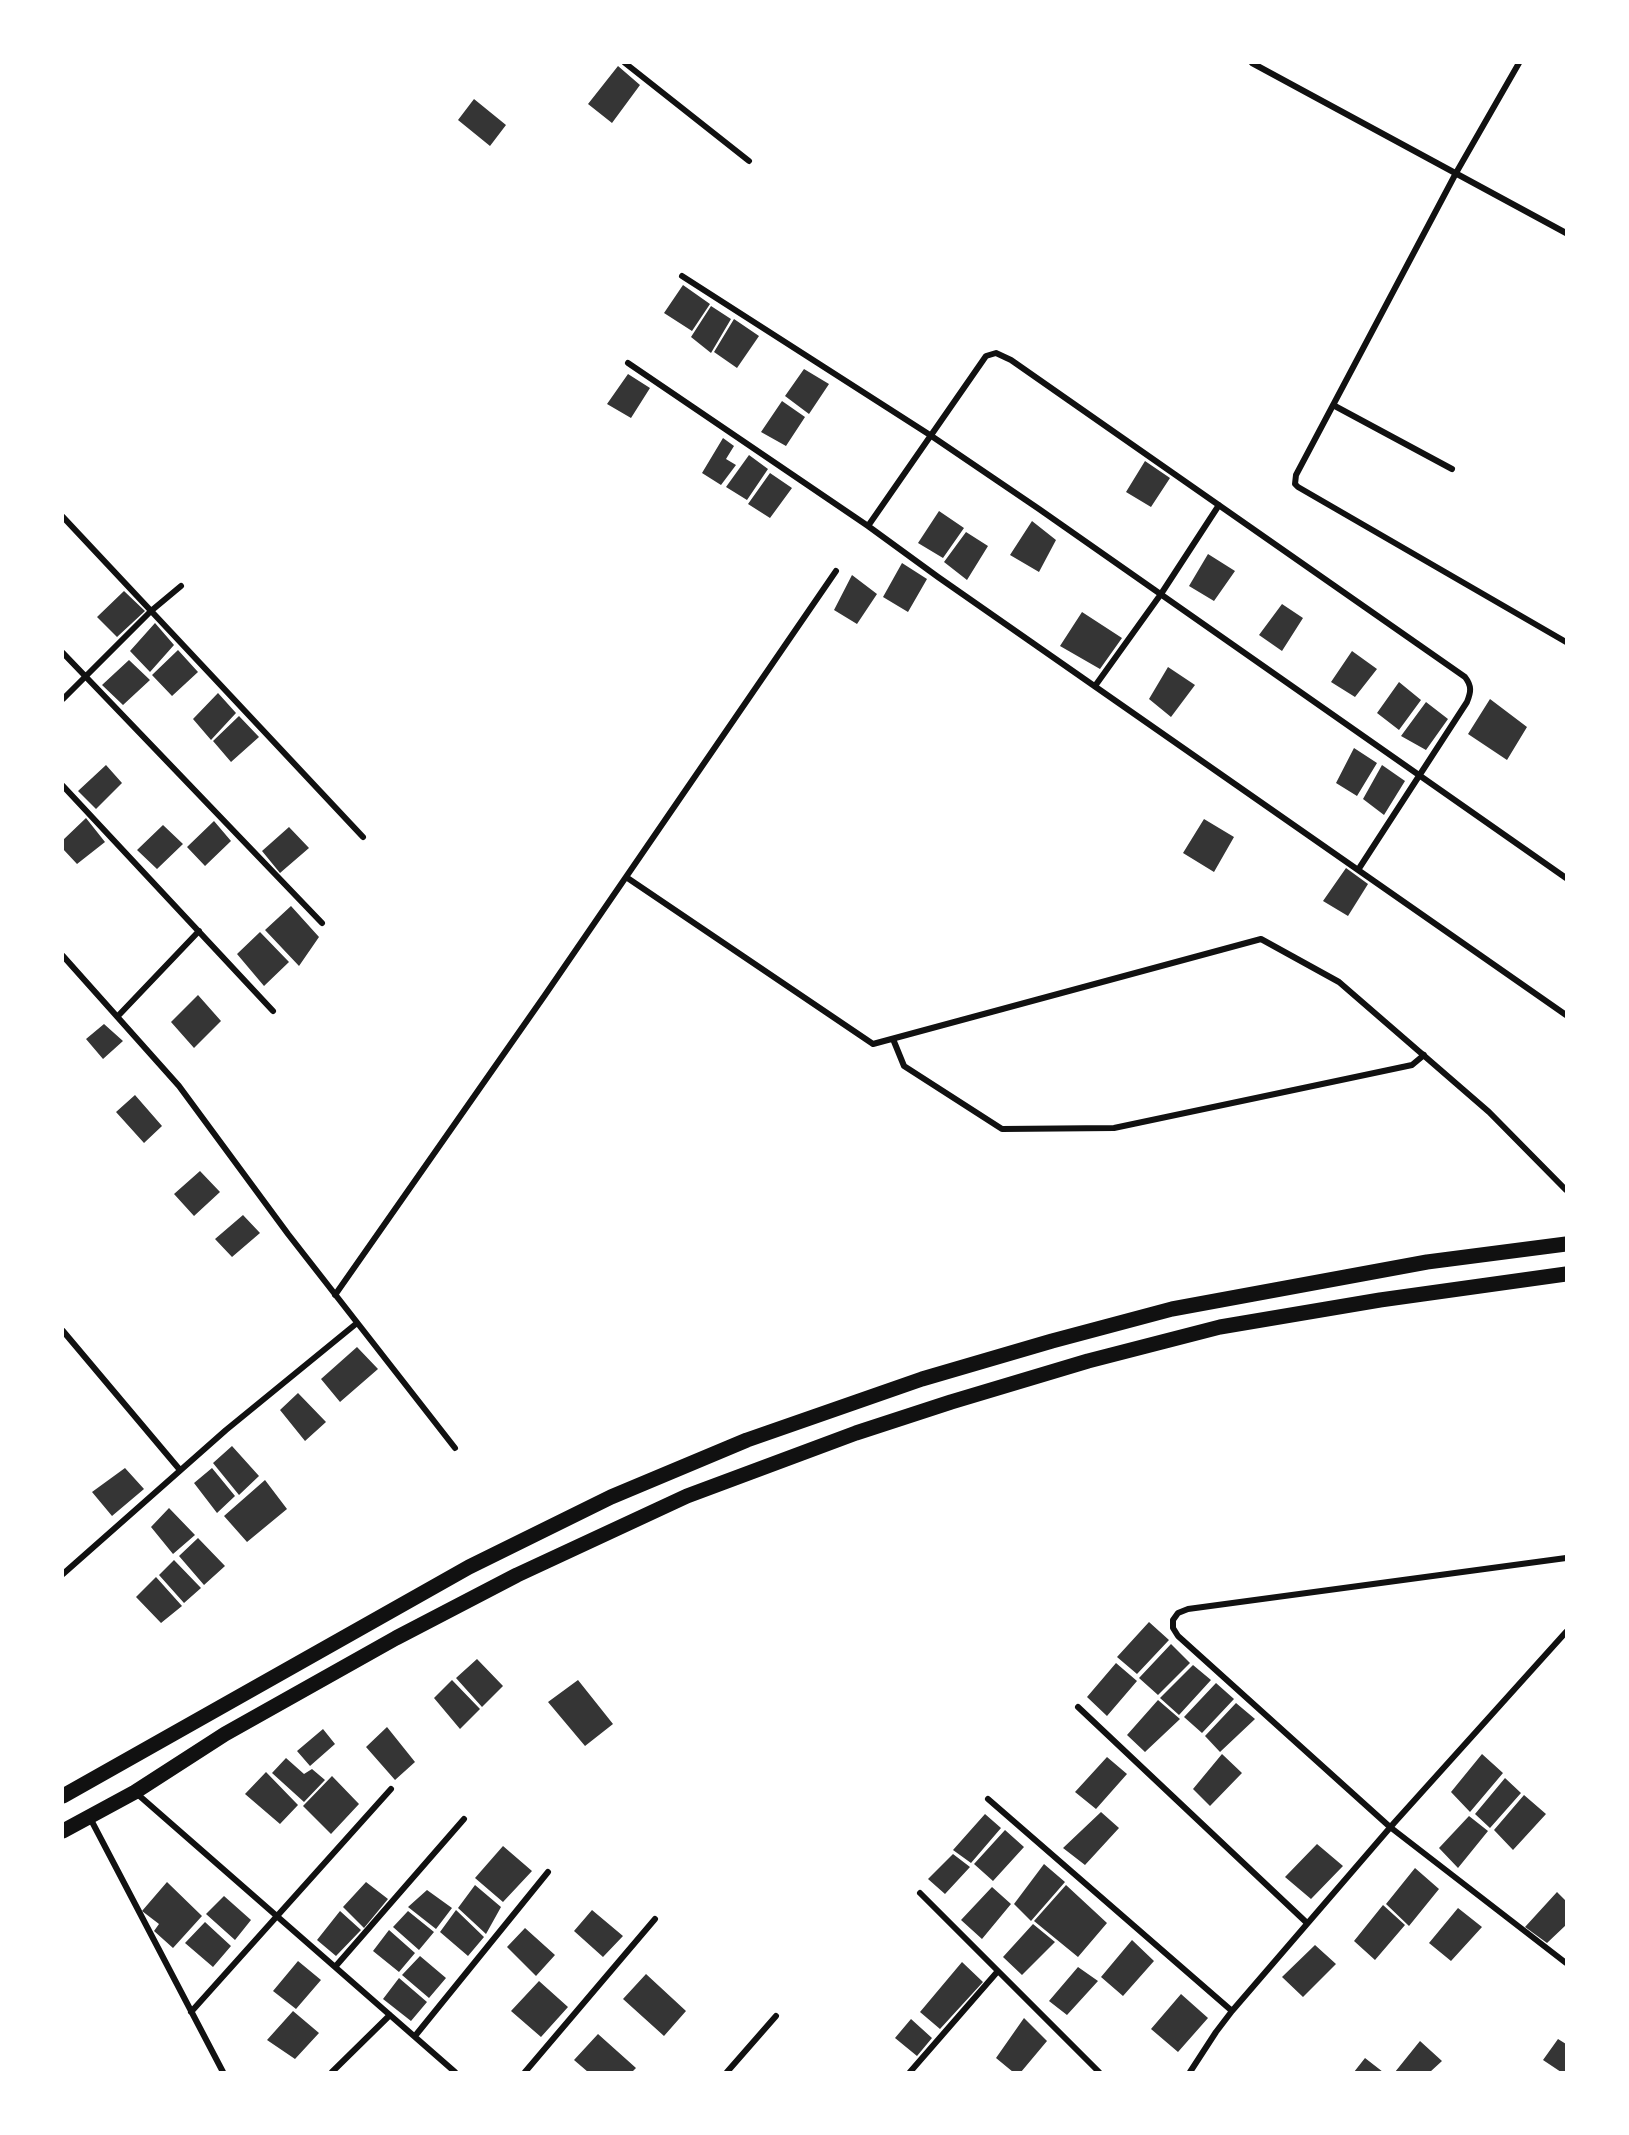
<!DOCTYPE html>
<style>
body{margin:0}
#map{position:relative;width:1629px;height:2135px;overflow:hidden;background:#fff;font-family:"Nunito Sans",sans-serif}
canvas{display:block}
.frame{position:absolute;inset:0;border:64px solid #fff;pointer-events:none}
</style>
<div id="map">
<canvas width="1629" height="2135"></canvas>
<div class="frame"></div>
</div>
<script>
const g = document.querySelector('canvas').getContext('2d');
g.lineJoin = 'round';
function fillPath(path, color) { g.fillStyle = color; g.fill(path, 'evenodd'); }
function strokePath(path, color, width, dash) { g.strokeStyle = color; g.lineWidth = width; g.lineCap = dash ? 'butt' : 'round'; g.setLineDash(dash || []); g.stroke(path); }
fillPath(new Path2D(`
 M618,66L640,85L612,123L588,104Z
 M474,99L506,125L490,146L458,120Z
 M683,285L710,304L692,331L664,313Z
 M711,306L731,319L711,353L691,337Z
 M734,319L759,336L737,368L714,352Z
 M804,369L829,384L809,414L785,396Z
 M628,374L650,388L631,418L607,404Z
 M782,401L805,417L786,446L761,432Z
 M723,438L734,446L726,459L736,465L721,485L702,473Z
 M749,455L768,469L747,500L726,487Z
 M1145,461L1170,478L1151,507L1126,492Z
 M770,473L792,488L770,518L748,504Z
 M939,511L964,528L943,558L918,543Z
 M1032,521L1056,540L1039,572L1010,555Z
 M966,532L988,546L967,580L944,562Z
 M1208,554L1235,571L1214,601L1189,586Z
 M902,563L927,579L908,612L883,597Z
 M852,575L877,594L857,624L834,610Z
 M124,591L145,611L117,637L97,617Z
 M1282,604L1303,618L1282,651L1259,635Z
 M1082,612L1122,638L1100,669L1060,646Z
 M155,623L174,645L150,672L130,651Z
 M178,650L198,672L172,696L152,675Z
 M1352,651L1377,669L1355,697L1331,682Z
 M129,660L150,680L123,705L102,685Z
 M1168,667L1195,685L1171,717L1149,699Z
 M1399,682L1421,700L1399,730L1377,713Z
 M218,693L236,713L211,740L193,719Z
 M1490,699L1527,727L1507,760L1468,734Z
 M1426,702L1448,719L1426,750L1401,736Z
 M239,716L259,737L231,762L213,741Z
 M1354,748L1377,763L1357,796L1336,783Z
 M106,765L122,783L96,809L78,791Z
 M1382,765L1405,781L1384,815L1363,799Z
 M86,818L105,842L77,864L63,849V840Z
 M1204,819L1234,837L1214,872L1183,853Z
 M214,821L231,841L205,866L187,847Z
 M163,825L183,844L157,869L137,850Z
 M289,827L309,848L280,873L262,851Z
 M1346,868L1368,884L1348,916L1323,901Z
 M291,906L319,937L299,966L265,930Z
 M260,932L289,962L264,986L237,954Z
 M198,995L221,1021L194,1048L171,1022Z
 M104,1024L123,1041L103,1059L86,1039Z
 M135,1095L162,1126L144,1143L116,1112Z
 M200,1171L220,1192L194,1216L174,1194Z
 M243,1215L260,1233L232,1257L215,1239Z
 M357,1347L378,1369L340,1402L321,1379Z
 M298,1393L326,1422L305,1441L280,1410Z
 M232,1446L259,1476L239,1495L213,1463Z
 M125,1468L144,1489L112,1516L92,1492Z
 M212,1468L235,1496L217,1513L194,1483Z
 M265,1480L287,1509L247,1542L224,1516Z
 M169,1508L195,1535L173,1554L151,1527Z
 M198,1538L225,1566L204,1585L179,1556Z
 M174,1560L201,1588L184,1603L159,1575Z
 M156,1577L182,1606L161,1623L136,1597Z
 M1149,1622L1169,1640L1137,1674L1117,1657Z
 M1171,1644L1190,1663L1158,1695L1139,1678Z
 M477,1659L503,1686L482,1707L456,1678Z
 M1116,1663L1137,1681L1107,1716L1087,1697Z
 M1193,1665L1211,1680L1179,1715L1160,1698Z
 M452,1680L480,1709L460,1729L434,1698Z
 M578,1680L613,1724L585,1746L548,1702Z
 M1216,1683L1234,1699L1202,1733L1184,1717Z
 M1158,1700L1180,1719L1145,1752L1127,1735Z
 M1236,1703L1255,1719L1220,1752L1205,1736Z
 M387,1727L415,1762L395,1780L366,1747Z
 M323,1729L335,1744L310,1766L297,1751Z
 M1222,1754L1242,1773L1210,1806L1193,1789Z
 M1482,1754L1503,1773L1470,1812L1451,1792Z
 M1107,1757L1127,1774L1096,1809L1075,1792Z
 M286,1758L304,1774L312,1769L325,1780L304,1802L272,1773Z
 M266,1772L298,1805L280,1824L245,1794Z
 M332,1776L359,1804L331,1834L303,1806Z
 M1505,1778L1521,1793L1490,1828L1475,1814Z
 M1524,1795L1546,1814L1513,1850L1494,1830Z
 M1101,1812L1119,1828L1085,1865L1063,1848Z
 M985,1814L1001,1828L971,1863L953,1850Z
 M1469,1816L1488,1831L1458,1868L1439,1848Z
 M1005,1830L1024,1847L993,1881L974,1864Z
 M1317,1844L1343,1866L1311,1899L1285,1877Z
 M503,1846L532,1871L503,1902L475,1878Z
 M953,1854L970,1867L945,1894L928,1879Z
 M1044,1864L1065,1882L1031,1921L1014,1904Z
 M1415,1868L1439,1889L1409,1926L1386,1904Z
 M167,1882L202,1916L173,1948L154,1931L159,1924L142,1911Z
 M366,1882L388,1899L364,1928L343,1907Z
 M475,1885L501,1907L486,1934L458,1908Z
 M1066,1885L1107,1923L1078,1957L1034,1921Z
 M992,1887L1011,1904L982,1939L961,1920Z
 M427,1890L452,1908L436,1929L408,1907Z
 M1557,1892L1566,1901V1925L1547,1943L1525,1927Z
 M224,1896L251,1920L235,1940L206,1914Z
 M1383,1905L1405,1925L1375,1960L1354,1941Z
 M1458,1908L1482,1927L1451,1961L1429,1943Z
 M456,1910L484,1937L468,1956L440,1932Z
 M592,1910L623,1936L603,1957L574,1931Z
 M340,1911L361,1930L336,1956L317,1940Z
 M408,1911L434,1932L419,1950L393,1927Z
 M205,1922L231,1946L213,1967L185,1943Z
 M1033,1924L1055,1942L1022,1975L1003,1957Z
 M525,1928L555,1955L536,1976L507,1947Z
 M389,1930L415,1953L399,1972L373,1951Z
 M1132,1940L1154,1961L1123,1996L1101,1977Z
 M1315,1945L1336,1964L1303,1997L1282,1977Z
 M420,1956L446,1978L429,1998L402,1975Z
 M298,1961L321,1980L296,2009L273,1991Z
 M962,1962L983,1982L940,2029L920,2012Z
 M1078,1967L1098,1981L1067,2015L1049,2001Z
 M646,1974L686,2011L664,2036L623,1999Z
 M399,1978L427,2002L411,2021L383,1999Z
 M539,1981L568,2007L541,2037L511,2011Z
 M1181,1994L1208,2018L1178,2052L1151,2029Z
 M293,2011L319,2033L295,2059L267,2040Z
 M1024,2018L1047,2041L1021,2072H1013L996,2058Z
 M911,2019L932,2038L917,2056L895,2038Z
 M598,2034L636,2068L632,2072H588L574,2060Z
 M1558,2039L1566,2044V2072H1561L1543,2060Z
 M1420,2041L1442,2061L1430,2072H1395Z
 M1365,2058L1383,2072H1354Z`), '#353535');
strokePath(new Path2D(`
 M625,63L749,161
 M1252,63L1566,233
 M1519,63L1456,173L1296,475L1295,484L1298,487L1566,642
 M682,276L930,435L1039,509L1566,878
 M628,363L868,526L938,577L1566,1015
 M1333,405L1452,469
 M63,517L363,837
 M868,526L986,356L996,353L1011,360L1465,677C1472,686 1471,692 1467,702L1358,870
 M63,653L322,923
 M1095,686L1161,594L1219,505
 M63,699L151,611L181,586
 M63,786L273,1011
 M626,877L873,1044L1261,939L1339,982L1489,1112L1566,1190
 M63,956L179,1086L288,1234L455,1448
 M118,1016L199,931
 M893,1039L904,1066L1002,1129L1114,1128L1412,1065L1424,1055
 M335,1295L545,995L836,571
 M63,1331L180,1470
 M1566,1558L1188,1609L1178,1613L1173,1620V1628L1178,1636L1390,1827L1566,1963
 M63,1574L226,1430L357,1323
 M1078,1707L1307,1923
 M135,1792L455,2072
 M988,1799L1232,2011
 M89,1816L223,2072
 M920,1893L1099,2072
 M335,1967L464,1819
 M191,2012L391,1789
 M415,2036L548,1872
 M332,2072L390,2015
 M525,2072L655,1919
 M727,2072L776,2016
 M910,2072L998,1971
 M1190,2072L1216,2032L1232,2011L1394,1823L1566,1632`), '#111', 6);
strokePath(new Path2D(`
 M63,1796L469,1567L611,1497L747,1440L922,1379L1052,1341L1172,1309L1427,1262L1566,1244
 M63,1831L135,1792L225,1734L396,1638L517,1575L687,1496L856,1433L951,1402L1088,1361L1220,1327L1380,1300L1566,1274`), '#111', 15);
</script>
